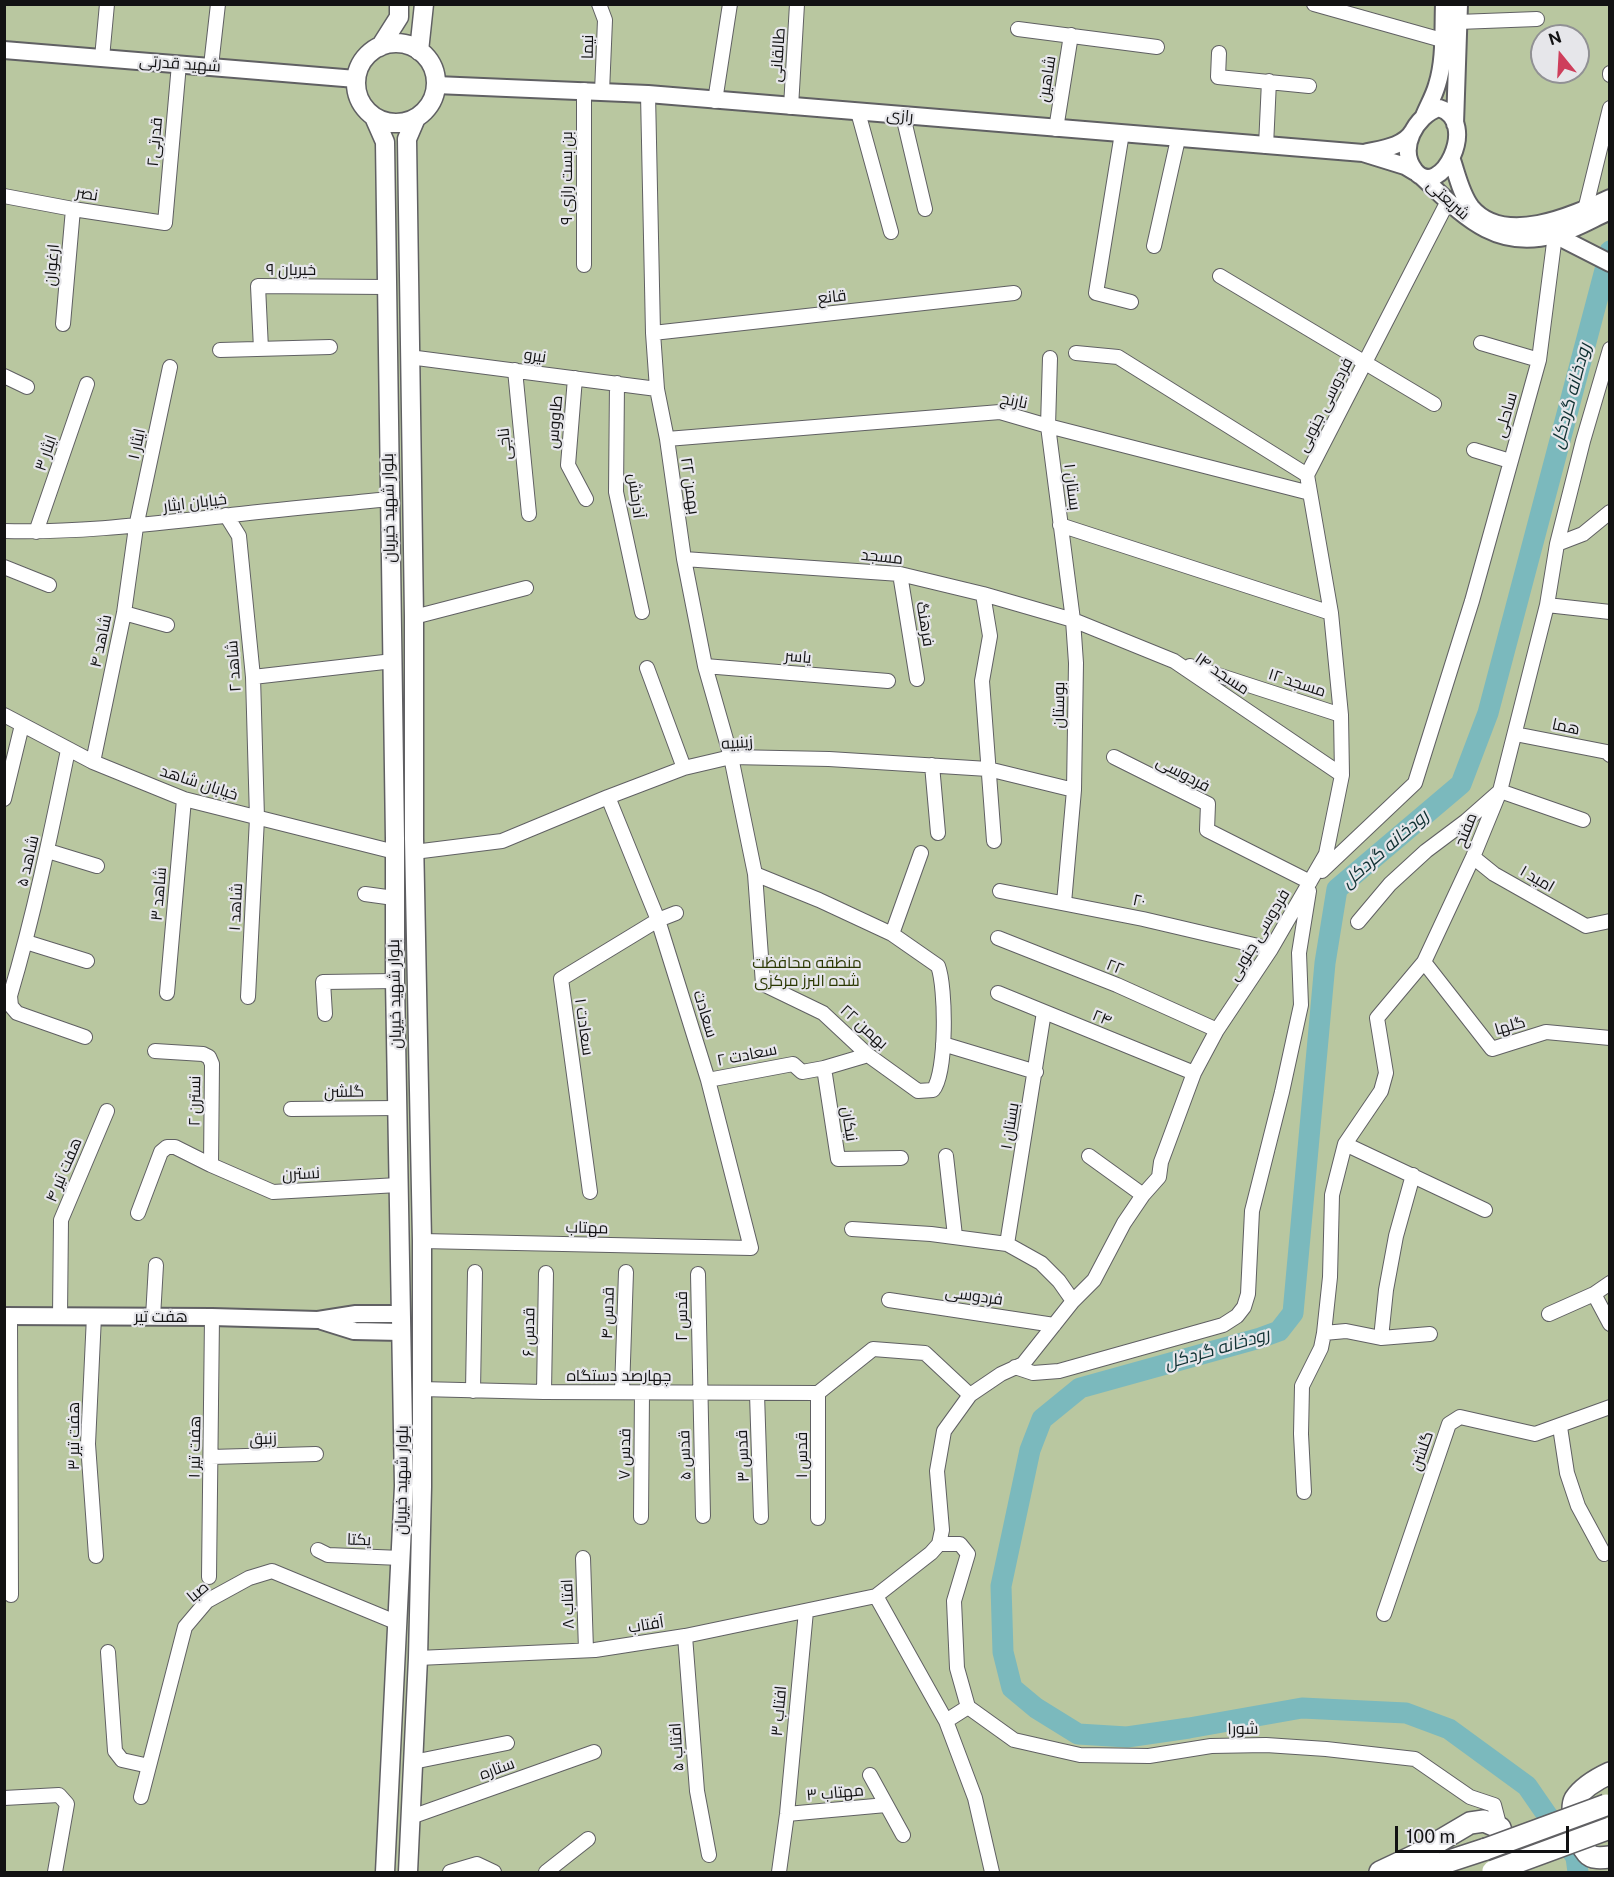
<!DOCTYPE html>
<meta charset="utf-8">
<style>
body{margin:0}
#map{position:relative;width:1614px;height:1877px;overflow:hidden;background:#e6e6ea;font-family:"Public Sans",sans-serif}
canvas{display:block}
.frame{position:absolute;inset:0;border:6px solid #121213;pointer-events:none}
.north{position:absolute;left:1530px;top:24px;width:60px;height:60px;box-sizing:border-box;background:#e6e6ea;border:2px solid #919194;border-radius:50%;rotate:342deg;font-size:16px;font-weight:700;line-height:24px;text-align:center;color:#121213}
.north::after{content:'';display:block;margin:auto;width:21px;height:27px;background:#ce3e5b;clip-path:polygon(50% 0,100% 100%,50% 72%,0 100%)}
.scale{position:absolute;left:1395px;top:1826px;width:174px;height:27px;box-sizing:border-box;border:3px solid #121213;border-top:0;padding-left:8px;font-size:18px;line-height:21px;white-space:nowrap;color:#121213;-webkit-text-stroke:4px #e6e6ea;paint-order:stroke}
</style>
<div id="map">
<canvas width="1614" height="1877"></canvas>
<div class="frame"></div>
<div class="north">N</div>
<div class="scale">100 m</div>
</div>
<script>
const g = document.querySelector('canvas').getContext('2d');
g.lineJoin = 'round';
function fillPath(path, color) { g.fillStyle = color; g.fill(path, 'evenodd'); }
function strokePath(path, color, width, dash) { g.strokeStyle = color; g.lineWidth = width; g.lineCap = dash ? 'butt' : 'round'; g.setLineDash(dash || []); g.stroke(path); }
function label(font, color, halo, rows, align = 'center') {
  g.font = font + ' "Public Sans",Cairo,sans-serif'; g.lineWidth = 4.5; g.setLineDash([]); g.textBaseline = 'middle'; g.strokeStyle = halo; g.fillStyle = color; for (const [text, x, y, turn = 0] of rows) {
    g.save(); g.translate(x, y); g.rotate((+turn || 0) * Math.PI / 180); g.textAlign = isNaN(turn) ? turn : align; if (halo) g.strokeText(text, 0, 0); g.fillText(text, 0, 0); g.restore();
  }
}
fillPath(new Path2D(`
 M5,5H1609V1872H5ZM1542,36H1578V72H1542Z`), '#b9c7a0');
strokePath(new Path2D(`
 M1578,1872L1576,1857L1527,1786L1449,1729L1406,1713L1302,1708L1189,1728L1127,1737L1078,1734L1036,1708L1012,1688L1003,1652L1001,1586L1030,1450L1042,1419L1080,1388L1260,1338L1279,1331L1293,1313L1325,963L1337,889L1461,784L1488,713L1610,251`), '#7bb9bd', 21);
const minor = new Path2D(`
 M599,4L605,20L602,92
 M1314,4L1442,40
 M1458,22L1537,19
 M1018,29L1157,47
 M1219,53L1218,77L1309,86
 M102,58L107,4
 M211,66L218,4
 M1610,73V75
 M648,94L653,333L657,389L667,439L684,559L705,666L731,757L755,874L763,984L823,1013L868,1055L918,1091L933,1090C947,1073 946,987 938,966L892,934L819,900L755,874
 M715,101L730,4
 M791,107L797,4
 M858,112L891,232
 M903,116L925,209
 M1056,129L1071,35
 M1122,133L1096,293L1131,302
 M1266,146L1269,81
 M4,196L73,209L165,223L179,64
 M1585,210L1610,108
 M1154,246L1178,139
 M584,265V90
 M1220,276L1434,404
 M63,324L73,209
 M653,333L1014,293
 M1481,343L1539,360
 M261,349L258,286L386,287
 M220,350L330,347
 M1076,353L1118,357L1307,475
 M409,357L657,389
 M1050,358L1048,426L1073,620L1076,663L1074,790L1064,903
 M515,370L529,514
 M4,376L27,387
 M575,378L568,465L586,499
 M617,383L616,492L642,612
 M667,439L1000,412L1048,426L1310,493
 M1474,450L1510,461
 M226,515L239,536L253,677L257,818L248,997
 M1060,525L1331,613
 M4,531C79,533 150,524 224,516C279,509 334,505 389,499
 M36,532L87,384
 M1557,544L1583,534L1610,512
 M684,559L900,574L983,594L1073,620L1174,661L1342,775
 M4,567L49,585
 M900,574L917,679
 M983,594L990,636L982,681L994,841
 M1547,605L1610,612
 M124,613L167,625
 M414,617L526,588
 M705,666L888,681
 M1190,666L1341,715
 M647,668L684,768
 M253,677L393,661
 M4,715L93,762L184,799L395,852
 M1515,734L1607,752L1610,755
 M68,750C51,833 34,915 10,996L11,1006L17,1013L85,1037
 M1114,757L1208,804L1207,830L1310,882
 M93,762L124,613L136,527L170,367
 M932,765L938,833
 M4,799L22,725
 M48,851L97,866
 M414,852L502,841L608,797L684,768L731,757L829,759L988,769L1074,790
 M1473,857L1494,874L1586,926L1610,921
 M1322,871L1415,783L1472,601L1539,360L1555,235
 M1000,891L1143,919L1271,949
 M365,894L394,898
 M1358,922L1390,884L1426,851L1466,821L1500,791L1583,820
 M892,934L921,853
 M998,938L1117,985L1217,1030
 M26,942L87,961
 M1424,962L1492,1049L1546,1032L1610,1038
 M167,993L184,799
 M998,993L1194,1073
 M325,1014L323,982L395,981
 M943,1044L1036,1072
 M155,1051L203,1054L209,1057L212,1064L211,1165
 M824,1068L838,1159L901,1158
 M708,1080L793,1064L802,1072L824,1068L868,1055
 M291,1109L397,1108
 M946,1156L955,1236
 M1089,1156L1143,1195
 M1413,1175L1396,1236L1386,1290L1381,1338L1430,1334
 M590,1192L561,979L658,920L676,913
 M1485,1210L1345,1144L1381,1091L1386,1073L1377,1018L1424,962L1473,857L1500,791L1547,605L1557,544L1583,441L1610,349
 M138,1213L161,1152L167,1147H175L211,1165L273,1192L398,1185
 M852,1229L931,1234L1007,1244L1041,1263L1059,1281L1073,1301
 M422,1241L751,1248L708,1080L658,920L608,797
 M1007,1244L1044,1012
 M698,1274L703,1516
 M1594,1294L1610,1324
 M889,1300L1054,1325
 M1549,1314L1594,1294L1610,1283
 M10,1316L11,1595
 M60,1316L61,1220L107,1111
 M94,1316L88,1444L96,1556
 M153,1317L156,1265
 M1324,1333L1330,1277L1332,1195L1345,1144
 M1015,1367L1033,1373L1059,1371L1223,1325L1237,1316L1244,1307L1248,1294L1252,1211L1282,1092L1301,1005L1299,953L1309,891
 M420,1389L544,1392L818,1393
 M473,1391L475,1272
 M622,1391L626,1272
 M544,1392L546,1273
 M818,1393L873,1349L925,1353L970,1395
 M757,1394L761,1517
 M1560,1427L1567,1473L1578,1506L1604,1554
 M211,1457L316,1454
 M1304,1492L1301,1434L1302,1386L1321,1348L1324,1333L1346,1331L1381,1338
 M641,1517L642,1392
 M818,1518V1393
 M939,1544H960L968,1554L954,1601L957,1668L968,1707L946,1721
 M318,1550L328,1555L401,1558
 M583,1558L586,1650
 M209,1577L212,1317
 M876,1596L946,1721L975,1798L992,1872
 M1384,1614L1449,1424L1460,1417L1535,1434L1610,1407
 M685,1636L697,1791L709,1855
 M108,1652L115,1751L122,1760L149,1766
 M418,1658L595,1650L685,1636L876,1596L931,1553L939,1544L942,1530L937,1471L944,1431L970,1395L1001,1374L1023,1364L1073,1301L1094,1280L1124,1223L1143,1195L1159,1177L1161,1162L1194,1073L1217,1030L1271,949L1326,854L1342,775L1341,715L1331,613L1307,475L1448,201
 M968,1707L1014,1740L1080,1755L1149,1756L1211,1746L1266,1745L1326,1749L1415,1759L1470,1797L1494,1805L1500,1828
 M413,1762L507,1743
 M870,1775L903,1835
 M141,1797L185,1627L207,1601L249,1578L272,1571L398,1623
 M4,1798L59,1795L67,1804L55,1872
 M787,1814L886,1805
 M411,1817L594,1752
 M450,1872L477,1864L494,1872
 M546,1872L588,1839
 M779,1872L787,1814L806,1611`);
const tertiary = new Path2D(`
 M4,50L356,79
 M436,85L648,94L1363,153L1405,166L1415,172
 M1439,108C1481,121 1440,202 1415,171C1397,149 1416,115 1439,108Z
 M1424,116C1428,106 1434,96 1437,85C1445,60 1443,31 1444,4
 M1455,124L1459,4
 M1364,153C1381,149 1404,147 1413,131
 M1452,160C1457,175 1461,194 1471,207C1504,247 1573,215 1610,198
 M1422,177C1462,214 1494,251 1554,235C1573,231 1592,219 1610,211
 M1555,235L1610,263
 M4,1316L212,1317L318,1320L356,1314H401
 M322,1321L354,1331L401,1332`);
const secondary = new Path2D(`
 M356 83a40 40 0 1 1 80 0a40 40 0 1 1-80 0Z
 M380,47L399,17V4
 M419,51L424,4
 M374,117L385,142L395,839V981L404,1486L385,1872
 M408,1872L418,1658L422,1487V1241L414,838V617L407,139L416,118`);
const trunk = new Path2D(`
 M1610,1773C1597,1779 1583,1787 1575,1799C1569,1810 1578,1843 1587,1853C1592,1859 1602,1858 1610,1857
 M1380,1872L1414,1856L1470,1823L1484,1821L1500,1828L1514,1872
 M1416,1872L1486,1849`);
strokePath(minor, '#606063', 16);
strokePath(tertiary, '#606063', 20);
strokePath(secondary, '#606063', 21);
strokePath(trunk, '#606063', 24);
strokePath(minor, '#fff', 14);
strokePath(tertiary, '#fff', 16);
strokePath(secondary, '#fff', 18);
strokePath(trunk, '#fff', 21);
const trunkBridge = new Path2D(`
 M1486,1849L1606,1805
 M1493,1871L1610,1828`);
strokePath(trunkBridge, '#606063', 24, []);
strokePath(trunkBridge, '#fff', 21);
label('16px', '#121213', '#e6e6ea', [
 ["نیما",588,47,-89],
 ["طالقانی",778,55,-86],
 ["شهید قدرتی",180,64,4],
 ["شاهین",1047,79,-81],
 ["رازی",900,116,5],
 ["قدرتی۲",155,142,-85],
 ["بن بست رازی ۹",567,178,-90],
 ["نصر",87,194,9],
 ["شریعتی",1448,200,42],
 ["ارغوان",52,265,-85],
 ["خیریان ۹",291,270],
 ["قانع",832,297,-6],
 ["نیرو",535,356,8],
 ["نارنج",1014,401,11],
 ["فردوسی جنوبی",1325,405,-63],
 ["ساحلی",1506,415,-74],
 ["طاووس",555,422,-85],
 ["ایثار ۱",137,444,-78],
 ["ناجی",505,444,-96],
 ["ایثار ۳",46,453,-71],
 ["۲۲ بهمن",690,486,82],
 ["بستان ۱",1072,487,83],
 ["آذرخش",636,496,83],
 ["خیابان ایثار",195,503,-7],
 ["بلوار شهید خیریان",389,508,-91],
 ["مسجد",882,557,6],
 ["فرهنگ",925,624,81],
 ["شاهد ۴",101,641,-78],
 ["یاسر",798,657,5],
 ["شاهد ۲",234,666,-94],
 ["مسجد ۱۴",1222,674,34],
 ["مسجد ۱۲",1297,683,18],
 ["بوستان",1059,705,-89],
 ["هما",1566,727,12],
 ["زینبیه",737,743,-4],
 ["فردوسی",1183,774,28],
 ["خیابان شاهد",199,783,18],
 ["مفتح",1466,830,-68],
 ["شاهد ۵",28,861,-77],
 ["امید ۱",1537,879,30],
 ["شاهد ۳",159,894,-85],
 ["۲۰",1139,901,12],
 ["شاهد ۱",236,907,-87],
 ["فردوسی جنوبی",1259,935,-59],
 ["۲۲",1115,967,22],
 ["بلوار شهید خیریان",395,994,-91],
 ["سعادت",705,1014,73],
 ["۲۴",1102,1018,22],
 ["گلها",1510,1026,-16],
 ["سعادت ۱",584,1027,82],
 ["۲۲ بهمن",864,1027,42],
 ["سعادت ۲",747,1055,-11],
 ["گلشن",344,1092,-1],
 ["نسترن ۲",195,1101,-89],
 ["نیکان",849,1124,81],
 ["بستان ۱",1010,1126,-81],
 ["هفت تیر ۴",64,1170,-67],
 ["نسترن",301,1174,-3],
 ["مهتاب",587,1228,1],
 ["فردوسی",974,1296,8],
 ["قدس ۴",608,1313,-88],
 ["قدس ۲",682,1316,-90],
 ["هفت تیر",161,1317],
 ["قدس ۶",529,1332,-89],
 ["چهارصد دستگاه",619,1376],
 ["هفت تیر ۳",74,1436,-90],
 ["زنبق",263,1439,-2],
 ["هفت تیر ۱",195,1447,-89],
 ["گلشن",1422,1451,-71],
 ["قدس ۷",625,1454,-89],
 ["قدس ۵",685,1455,-92],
 ["قدس ۱",802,1455,-90],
 ["قدس ۳",743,1456,-92],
 ["بلوار شهید خیریان",402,1480,-89],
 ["یکتا",359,1540,2],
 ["صبا",198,1592,-40],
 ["افتاب ۸",568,1604,-92],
 ["آفتاب",646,1625,-9],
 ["افتاب ۳",779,1711,-85],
 ["شورا",1243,1729,-1],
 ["افتاب ۵",677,1747,-94],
 ["ستاره",497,1769,-20],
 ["مهتاب ۳",835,1793,-5]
]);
label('16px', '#2b3803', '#e6e6ea', [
 ["منطقه محافظت",807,963],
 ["شده البرز مرکزی",807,981]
]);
label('italic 18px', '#0f3032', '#e6e6ea', [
 ["رودخانه گردکل",1571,396,-75],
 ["رودخانه گردکل",1385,849,-41],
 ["رودخانه گردکل",1217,1349,-16]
]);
</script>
